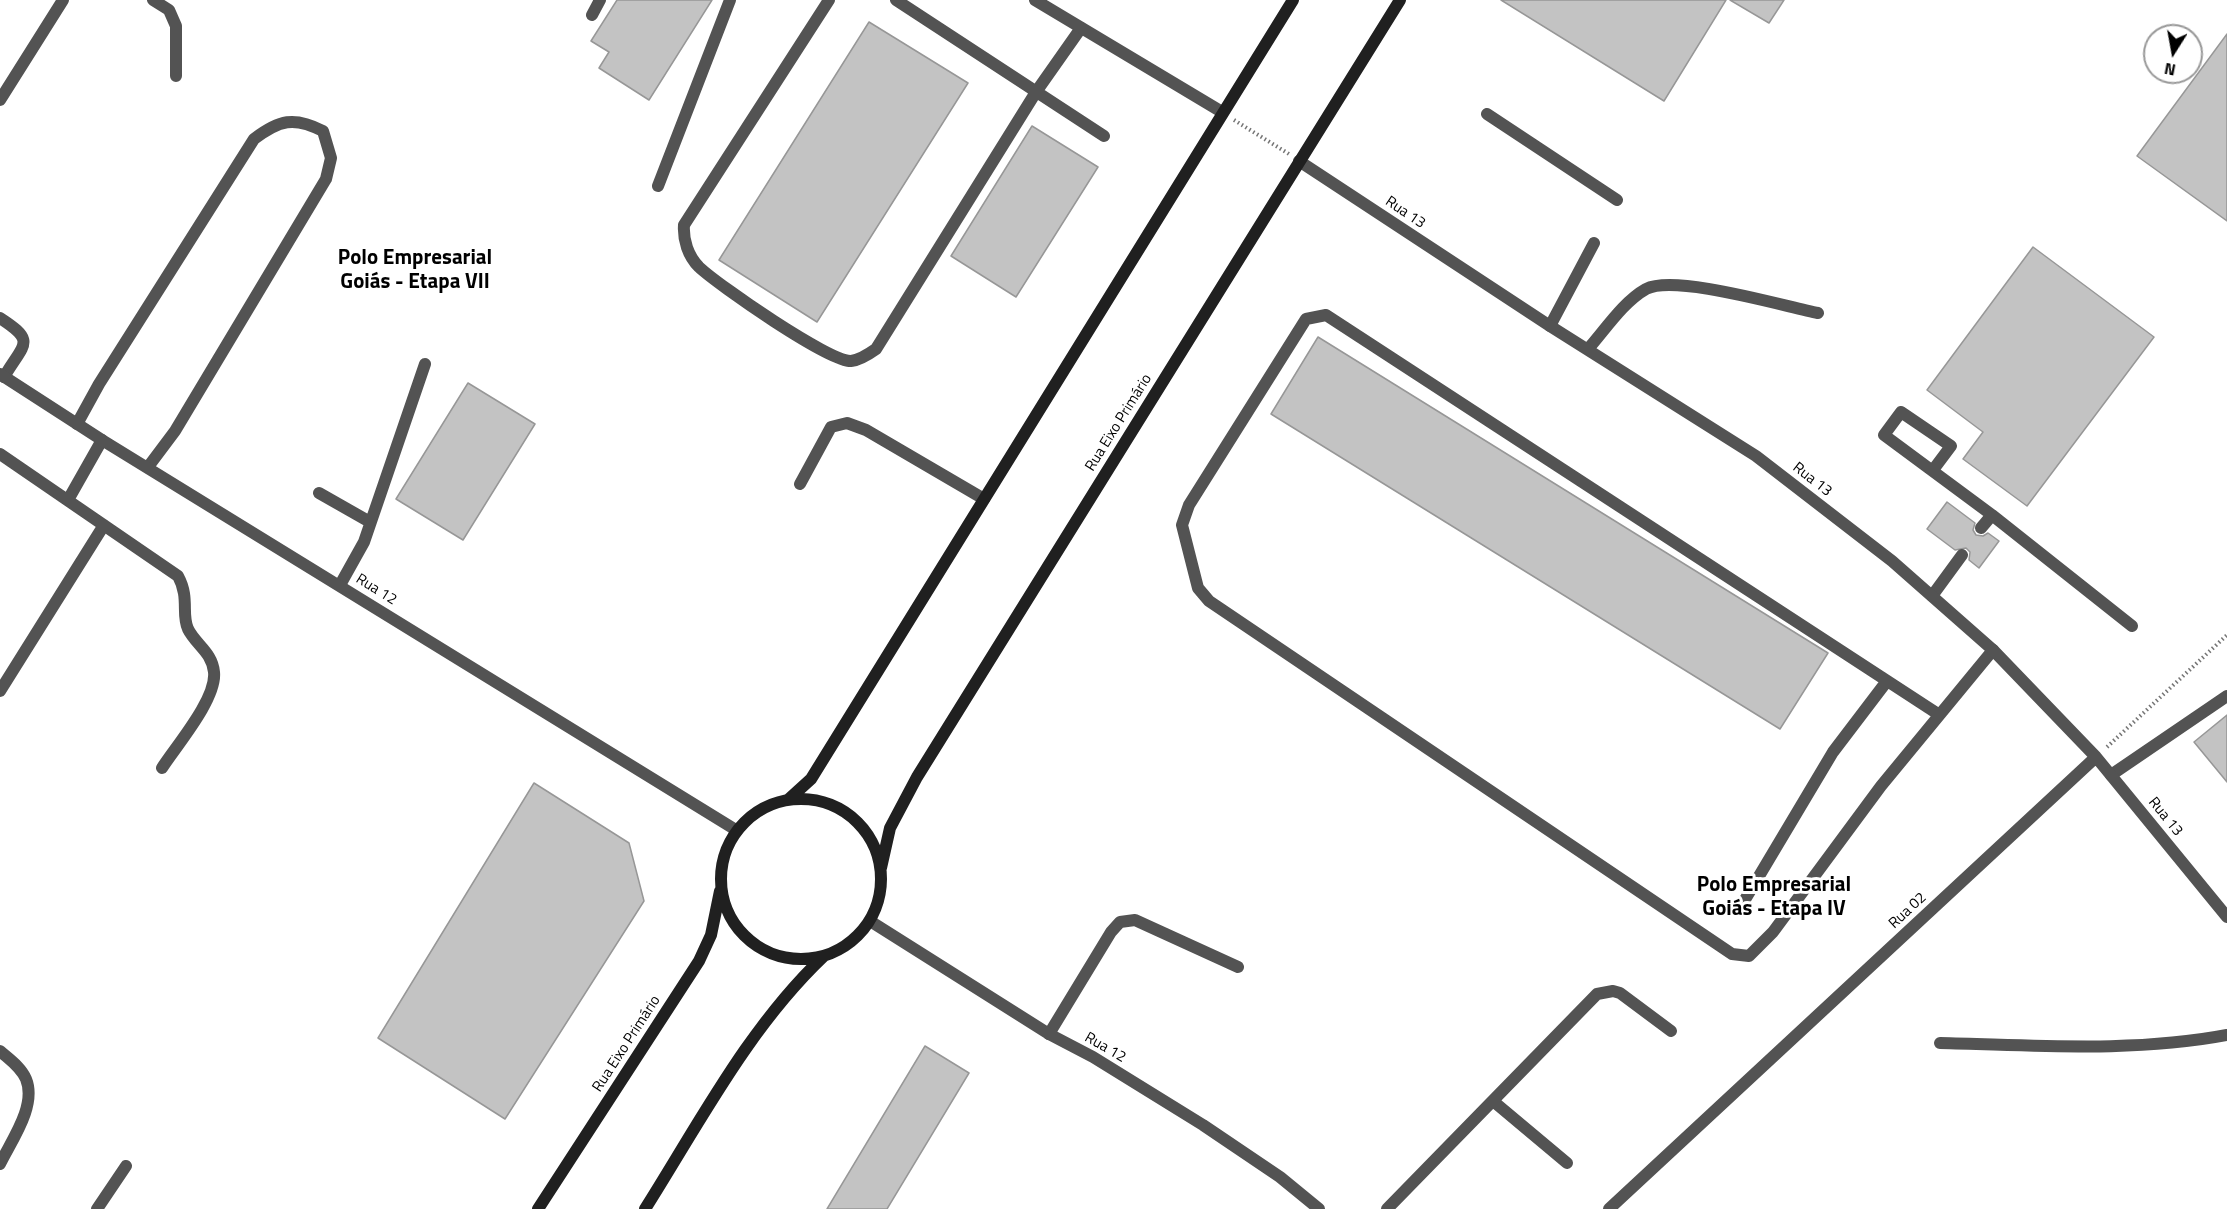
<!DOCTYPE html>
<meta charset="utf-8">
<style>
body{margin:0}
#map{position:relative;width:2227px;height:1209px;overflow:hidden;background:#fff;font-family:"Titillium Web",sans-serif}
canvas{display:block}
.north{position:absolute;left:2143px;top:24px;width:60px;height:60px;box-sizing:border-box;background:#fff;border:2px solid #999;border-radius:50%;rotate:191deg;font-size:16px;font-weight:700;line-height:24px;text-align:center;color:#000}
.north::after{content:'';display:block;margin:auto;width:21px;height:27px;background:#000;clip-path:polygon(50% 0,100% 100%,50% 72%,0 100%)}
</style>
<div id="map">
<canvas width="2227" height="1209"></canvas>
<div class="north">N</div>
</div>
<script>
const g = document.querySelector('canvas').getContext('2d');
g.lineJoin = 'round';
function fillPath(path, color) { g.fillStyle = color; g.fill(path, 'evenodd'); }
function strokePath(path, color, width, dash) { g.strokeStyle = color; g.lineWidth = width; g.lineCap = dash ? 'butt' : 'round'; g.setLineDash(dash || []); g.stroke(path); }
function label(font, color, halo, rows, align = 'center') {
  g.font = font + ' "Titillium Web",sans-serif'; g.lineWidth = 6; g.setLineDash([]); g.textBaseline = 'middle'; g.strokeStyle = halo; g.fillStyle = color; for (const [text, x, y, turn = 0] of rows) {
    g.save(); g.translate(x, y); g.rotate((+turn || 0) * Math.PI / 180); g.textAlign = isNaN(turn) ? turn : align; if (halo) g.strokeText(text, 0, 0); g.fillText(text, 0, 0); g.restore();
  }
}
const building = new Path2D(`
 M617,0H712L649,100L599,68L609,52L591,41Z
 M1501,0H1726L1664,101Z
 M1730,0H1784L1769,23Z
 M869,22L968,83L817,322L719,260Z
 M2227,34V221L2137,156Z
 M1032,126L1098,167L1016,297L951,256Z
 M2033,247L2154,337L2027,506L1963,459L1983,432L1927,390Z
 M1318,337L1828,653L1780,729L1271,414Z
 M468,383L535,424L463,540L396,499Z
 M1947,502L1975,523L1973,530L1976,535L1983,536L1988,533L1999,541L1979,568L1969,560L1970,552L1966,548L1955,550L1927,529Z
 M2227,715V782L2194,742Z
 M534,783L629,843L644,901L505,1119L378,1038Z
 M925,1046L969,1073L887,1209H827Z`);
fillPath(building, '#c3c3c3');
strokePath(building, '#979797', 1.5);
strokePath(new Path2D(`
 M1234,120L1289,154
 M2107,747L2227,635`), '#757575', 4, [1.5, 3]);
strokePath(new Path2D(`
 M153,0L169,10L176,26V76
 M829,0L684,225C683,240 688,256 699,267C718,285 829,362 851,361C860,360 869,354 876,349L1036,92L1081,28
 M896,0L1104,136
 M592,15L600,0
 M1487,114L1617,200
 M658,186L730,0
 M0,318C37,342 24,343 4,377
 M1550,326L1594,243
 M1588,349C1605,330 1623,302 1646,289C1675,274 1783,306 1818,313
 M77,424L99,384L254,139C279,120 294,116 323,131L331,158L326,179L175,431L148,467
 M0,454L178,576C190,598 181,614 188,629C196,645 212,652 214,672C217,699 176,746 162,768
 M1933,470L1951,446L1901,412L1884,435L1992,515
 M800,484L831,427L847,423L866,430L984,499
 M319,493L370,522
 M68,500L102,440
 M1981,528L1992,515L2132,626
 M340,585L364,542L425,364
 M1932,596L1962,555
 M0,691L104,525
 M1938,714L1326,315L1306,319L1189,505L1182,525L1198,588L1209,601L1732,954L1749,956L1773,932L1881,786L1993,650
 M2111,775L2227,696
 M1740,908L1833,752L1887,681
 M1049,1034L1111,932L1120,922L1135,920L1238,967
 M1940,1043C2035,1045 2133,1053 2227,1035
 M0,1051C9,1059 21,1067 26,1079C37,1106 11,1141 0,1164
 M1493,1101L1567,1163
 M97,1209L126,1166
 M1387,1209L1597,994L1613,991L1620,993L1671,1031`), '#535353', 12);
strokePath(new Path2D(`
 M1035,0L1222,112
 M0,100L63,0
 M1299,161L1550,326L1756,456L1892,561L1993,650L2096,757L2227,917
 M0,374L102,440L736,830
 M870,921L1049,1034L1093,1057L1203,1125L1280,1177L1319,1209
 M1609,1209L2096,757`), '#535353', 12);
strokePath(new Path2D(`
 M721 879a80 80 0 1 1 160 0a80 80 0 1 1-160 0Z
 M789,799L811,779L1293,0
 M881,868L890,828L917,777L1400,0
 M538,1209L699,961L711,935L720,891
 M645,1209C700,1122 749,1027 824,956`), '#202020', 12);
label('15px', '#000', '#fff', [
 ["Rua 13",1405,213,34],
 ["Rua Eixo Primário",1119,423,-58],
 ["Rua 13",1812,480,38],
 ["Rua 12",376,590,32],
 ["Rua 13",2165,817,51],
 ["Rua 02",1908,911,-43],
 ["Rua Eixo Primário",627,1044,-57],
 ["Rua 12",1105,1048,30]
]);
label('bold 21px', '#000', '#fff', [
 ["Polo Empresarial",415,259],
 ["Goiás - Etapa VII",415,283],
 ["Polo Empresarial",1774,886],
 ["Goiás - Etapa IV",1774,910]
]);
</script>
